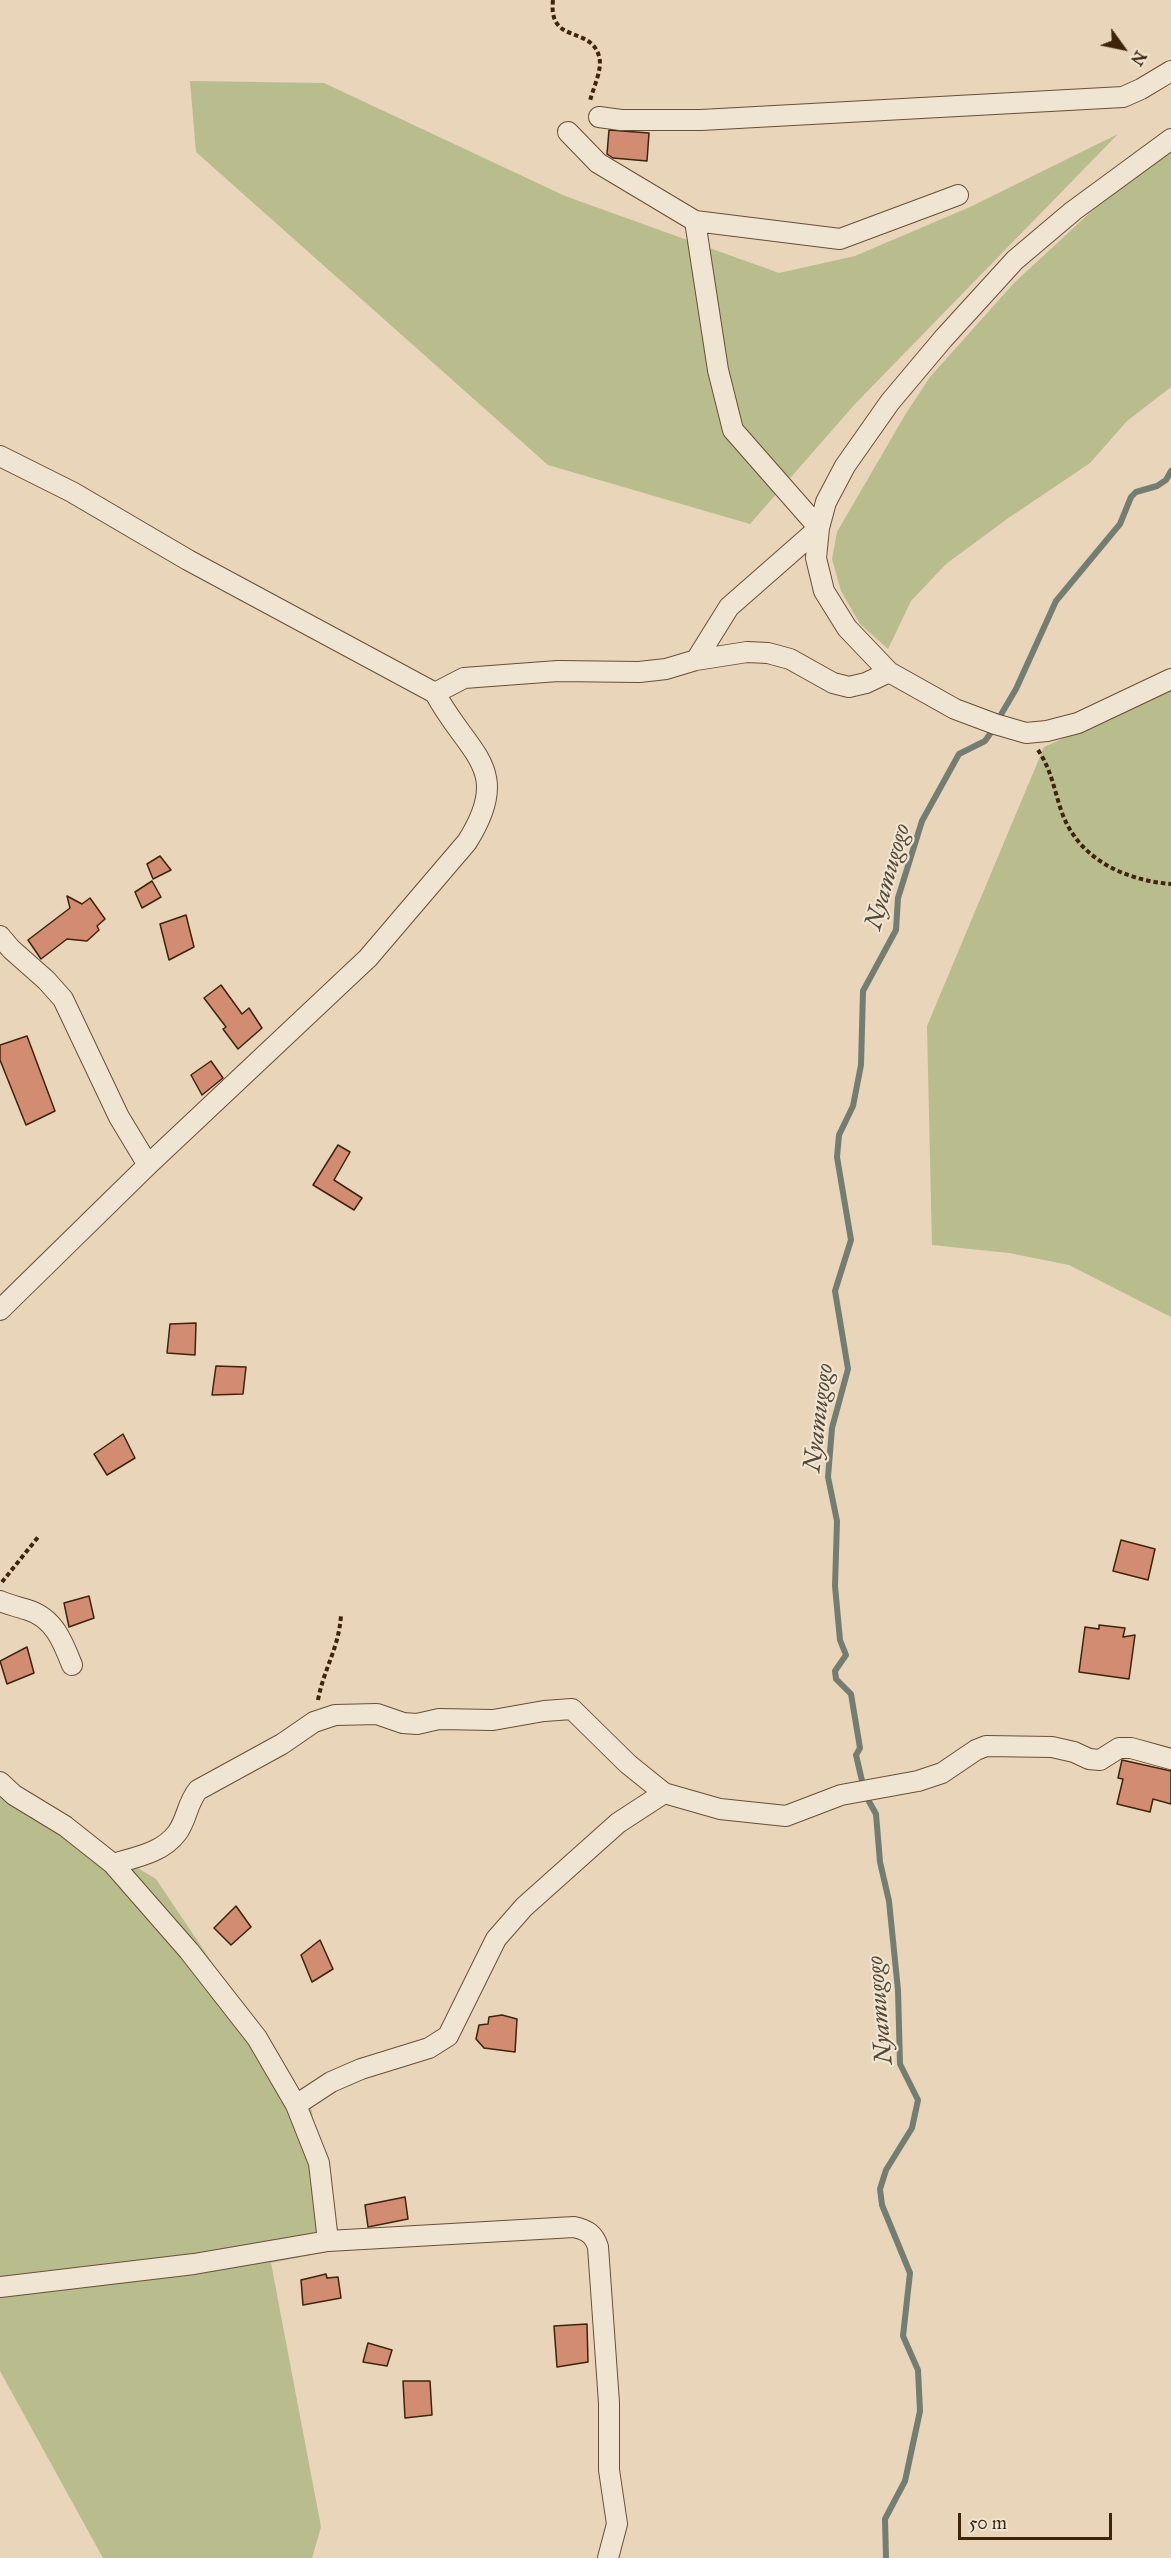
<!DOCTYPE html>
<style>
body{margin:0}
#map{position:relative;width:1171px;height:2558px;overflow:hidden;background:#e8d5ba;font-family:"IM FELL Great Primer",serif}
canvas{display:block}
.north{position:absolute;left:1093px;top:18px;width:60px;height:60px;-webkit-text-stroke:4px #f0e4d2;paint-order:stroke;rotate:123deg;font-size:16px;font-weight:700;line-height:24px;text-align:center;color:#3d240b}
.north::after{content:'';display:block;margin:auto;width:21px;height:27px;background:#3d240b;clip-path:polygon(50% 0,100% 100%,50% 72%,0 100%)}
.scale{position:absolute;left:958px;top:2513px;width:154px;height:27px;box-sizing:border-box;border:3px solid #3d240b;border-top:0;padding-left:8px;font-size:18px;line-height:21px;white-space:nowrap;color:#3d240b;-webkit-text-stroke:4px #f0e4d2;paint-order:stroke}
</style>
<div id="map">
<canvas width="1171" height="2558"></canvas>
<div class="north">N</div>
<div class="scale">50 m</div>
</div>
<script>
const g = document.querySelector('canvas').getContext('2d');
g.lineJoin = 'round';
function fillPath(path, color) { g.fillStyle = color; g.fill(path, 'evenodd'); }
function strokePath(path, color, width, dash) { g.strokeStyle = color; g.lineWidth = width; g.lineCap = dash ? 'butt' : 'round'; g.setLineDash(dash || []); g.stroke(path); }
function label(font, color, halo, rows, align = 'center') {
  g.font = font + ' "IM FELL Great Primer",serif'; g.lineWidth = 4.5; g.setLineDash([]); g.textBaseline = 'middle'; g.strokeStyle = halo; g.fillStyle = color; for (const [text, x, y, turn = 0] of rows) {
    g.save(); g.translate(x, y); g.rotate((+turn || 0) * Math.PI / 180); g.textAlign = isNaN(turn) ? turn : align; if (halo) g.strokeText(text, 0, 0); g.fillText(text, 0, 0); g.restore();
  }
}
fillPath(new Path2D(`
 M190,81L324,83L565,196L779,273L855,256L970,207L1118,134L855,404L750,524L548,465L196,152Z
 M1171,150V387L1127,421L1090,463L1007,519L946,564L911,601L888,649L860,624L841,591L832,559L837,532L905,415L930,377L1014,283L1094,209Z
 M1171,690V1317L1069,1265L1009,1253L932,1245L927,1026L1044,747Z
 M0,1771L20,1798L156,1879L312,2111L332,2251L271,2263L321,2527L312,2558H103L0,2371Z`), '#b9bc8d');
strokePath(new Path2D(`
 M999,718L1016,689L1056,601L1120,524L1131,497L1136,492L1157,486L1166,480L1171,471
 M863,1785L856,1755L860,1748L851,1694L836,1679L835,1671L846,1655L840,1640L835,1586L837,1521L828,1477L832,1428L848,1369L835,1291L851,1240L837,1157L839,1135L853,1106L861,1065L863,991L896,930L898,898L922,821L959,754L985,741L992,731
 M866,1796L876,1814L880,1862L889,1901L898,1990L900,2064L918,2100L912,2128L886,2170L880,2189L882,2205L910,2273L903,2336L918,2370L920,2411L905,2481L885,2519L886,2558`), '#747d72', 6);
const building = new Path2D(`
 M609,130L649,133L647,161L613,158L607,154Z
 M160,856L171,870L153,879L147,864Z
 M152,881L161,897L142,908L135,892Z
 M67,896L82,904L90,898L105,919L97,926L99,930L87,941L67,939L41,959L28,940L70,908Z
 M186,915L194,947L169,960L160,924Z
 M221,985L242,1014L249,1008L262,1028L238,1049L223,1029L226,1027L204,998Z
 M27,1036L55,1111L26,1125L0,1060V1045Z
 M211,1061L223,1078L202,1095L191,1075Z
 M338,1145L350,1152L334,1180L362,1198L354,1210L313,1185Z
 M196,1323L195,1355L167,1353L170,1324Z
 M216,1366L246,1367L243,1394L212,1395Z
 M123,1434L135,1458L107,1475L94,1454Z
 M1121,1540L1155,1549L1148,1580L1113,1571Z
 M89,1596L94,1618L69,1627L64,1603Z
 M1099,1625L1125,1628L1123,1637L1135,1635L1129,1679L1079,1672L1085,1627L1099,1629Z
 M27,1647L34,1673L7,1684L0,1661Z
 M1122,1760L1171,1771V1804L1153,1799L1150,1812L1117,1804L1123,1779L1118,1778Z
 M236,1906L251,1927L231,1945L214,1928Z
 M320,1940L333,1969L312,1982L301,1955Z
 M502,2015L517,2019L515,2052L484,2048L476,2039L479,2025L488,2024L489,2017Z
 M405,2197L408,2219L368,2227L365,2205Z
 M326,2274L327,2278L338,2277L341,2298L303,2305L301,2280Z
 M587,2324L588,2362L557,2367L554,2326Z
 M368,2343L392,2350L387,2366L363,2362Z
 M403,2381H430L432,2415L405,2418Z`);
fillPath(building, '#d28c72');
strokePath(building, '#3d240b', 1.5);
const minor = new Path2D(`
 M599,117L621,120H701L1123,97L1141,89L1171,71
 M568,132L598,163L695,221L840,239L958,195
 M1171,139L1073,211L1015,260L943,339L890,402L845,466L826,502L819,528L816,558L824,591L847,628L889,672L955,709L995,724L1026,733L1047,731L1078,723L1171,679
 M695,221L718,370L733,430L819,528L729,607L696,660
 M0,456L72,492L188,560L435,693C468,755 514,768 467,842L368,958L148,1165L0,1310
 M435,693L464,678L558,671L639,672L666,669L696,660L747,652L768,653L790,659L833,683L849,687L866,683L889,672
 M0,936L11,949L46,980L63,999L119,1117L148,1165
 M0,1601C9,1605 19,1607 28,1610C54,1618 63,1642 72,1665
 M0,1782L14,1795L65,1826L113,1864L189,1951L257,2038L296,2105L319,2163L328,2241
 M113,1864C136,1857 162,1853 177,1833C187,1820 187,1803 198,1790L282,1744L314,1722L335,1715L377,1714L403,1723L417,1724L439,1719L493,1720L544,1711L572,1709L628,1764L664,1793
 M296,2105L331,2082L361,2069L429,2048L448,2036L496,1939L524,1907L618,1823L664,1793L720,1809L786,1816L841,1795L918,1781L942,1773L976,1750L986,1746L1052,1747L1074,1752L1089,1759L1100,1760L1119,1748H1131L1171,1759
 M0,2287L194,2264L328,2241L574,2227C587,2230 594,2234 598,2247L609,2403V2470L617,2524L608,2558`);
strokePath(minor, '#685037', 22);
strokePath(new Path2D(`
 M553,0C548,45 590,25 599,56C603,69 593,88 590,101
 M1038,750C1051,769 1054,789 1061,810C1077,858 1123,880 1171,884
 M2,1582L39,1536
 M318,1700C324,1668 339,1648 341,1615`), '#3d240b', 4, [4.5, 3]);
strokePath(minor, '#f0e4d2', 20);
label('italic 24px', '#544936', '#f0e4d2', [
 ["Nyamugogo",889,877,-74],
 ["Nyamugogo",820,1418,-83],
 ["Nyamugogo",881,2010,-95]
]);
</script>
